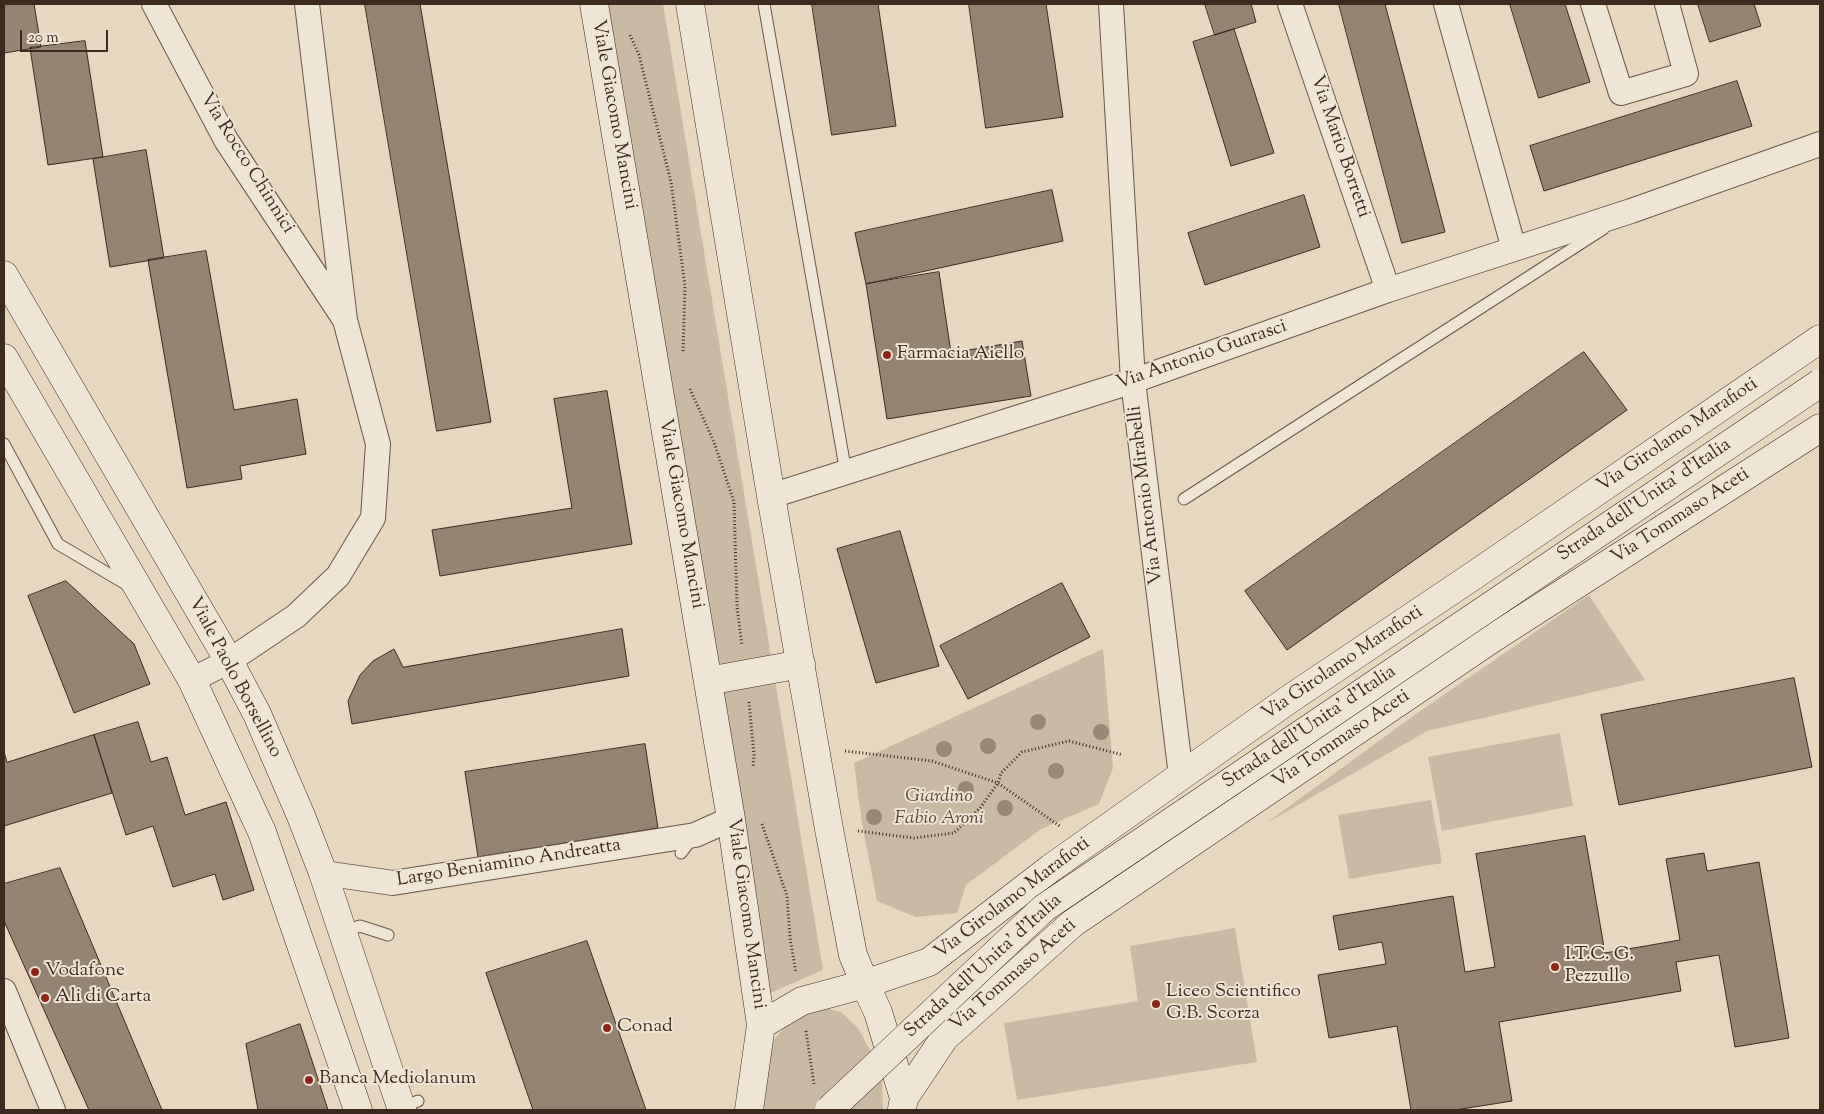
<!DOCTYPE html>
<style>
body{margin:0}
#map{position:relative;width:1824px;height:1114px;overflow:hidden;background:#e7d7be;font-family:"Sorts Mill Goudy",serif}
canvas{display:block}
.frame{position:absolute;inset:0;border:5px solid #3c2a1f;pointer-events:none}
.scale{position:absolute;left:20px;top:30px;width:88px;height:22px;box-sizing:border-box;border:2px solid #3c2a1f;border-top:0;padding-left:6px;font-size:15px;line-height:18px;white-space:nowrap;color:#3c2a1f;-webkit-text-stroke:4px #efe5d5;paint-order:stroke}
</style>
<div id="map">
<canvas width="1824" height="1114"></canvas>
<div class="frame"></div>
<div class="scale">20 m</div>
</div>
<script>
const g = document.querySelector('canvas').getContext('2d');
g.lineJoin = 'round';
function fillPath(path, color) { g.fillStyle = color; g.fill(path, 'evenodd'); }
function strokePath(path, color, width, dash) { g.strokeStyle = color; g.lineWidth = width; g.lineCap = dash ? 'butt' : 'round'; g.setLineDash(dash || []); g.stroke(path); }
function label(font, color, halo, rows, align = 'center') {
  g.font = font + ' "Sorts Mill Goudy",serif'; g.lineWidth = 4; g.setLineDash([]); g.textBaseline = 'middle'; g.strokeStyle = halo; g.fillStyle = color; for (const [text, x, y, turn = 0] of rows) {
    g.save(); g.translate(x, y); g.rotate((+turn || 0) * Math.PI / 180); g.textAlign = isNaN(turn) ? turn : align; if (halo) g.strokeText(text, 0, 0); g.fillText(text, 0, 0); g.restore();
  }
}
fillPath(new Path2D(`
 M604,4H663L823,970L768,994Z
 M1589,595L1645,680L1427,731L1265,824L1416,714Z
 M1103,649L1113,768L1099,804L1041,829L966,885L957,913L916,917L877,901L862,823L854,763Z
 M1560,733L1573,806L1442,831L1428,757Z
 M1431,800L1442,863L1349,879L1338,815Z
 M1235,928L1257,1062L1017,1100L1004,1023L1138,1001L1130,946Z
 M822,1007L841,1012L858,1028L871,1052L882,1078L883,1110H763L771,1043L793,1018Z`), '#cabaa3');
const building = new Path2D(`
 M4,4H34L41,47L4,53Z
 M365,4H420L491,422L437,431Z
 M812,4H878L896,126L832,135Z
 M969,4H1046L1063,117L986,128Z
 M1205,4H1251L1256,22L1215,35Z
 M1339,4H1385L1445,232L1402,243Z
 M1510,4H1565L1590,82L1539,98Z
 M1698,4H1754L1761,26L1710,42Z
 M1234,29L1274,153L1231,166L1193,42Z
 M85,41L103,157L48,165L30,48Z
 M1737,81L1752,126L1544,191L1530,146Z
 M146,150L164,258L110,267L93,159Z
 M1052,190L1063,241L866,284L855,233Z
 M1304,195L1320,247L1205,285L1188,233Z
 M206,251L234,410L297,399L306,454L240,466L242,479L187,488L148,260Z
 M939,272L951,353L1022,341L1031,396L887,419L866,284Z
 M1584,352L1627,410L1287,650L1245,591Z
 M607,391L632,544L440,576L432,530L572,508L554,399Z
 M900,531L939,666L876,683L837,549Z
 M66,581L134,644L150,684L74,713L28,596Z
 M1062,583L1090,637L968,699L940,646Z
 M622,629L629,676L352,724L348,701L360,675L373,661L394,649L403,667Z
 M1794,678L1812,767L1619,805L1601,715Z
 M138,722L151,762L167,757L185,815L226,802L254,890L223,900L215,874L173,887L153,826L126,835L94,735Z
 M94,735L112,793L4,826V752L7,762Z
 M645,744L658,828L478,857L465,772Z
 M1585,836L1605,953L1680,940L1666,859L1704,853L1707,871L1759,862L1789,1038L1735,1047L1719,955L1676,962L1681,991L1499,1022L1512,1101L1455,1110H1411L1397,1026L1329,1038L1318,975L1386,964L1382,942L1339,950L1333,916L1453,896L1465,972L1495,967L1476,854Z
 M60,868L162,1110H89L4,921V884Z
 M587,941L646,1110H533L486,973Z
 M300,1024L328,1110H258L246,1044Z`);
fillPath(building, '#958472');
strokePath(building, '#3c2a1f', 1);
const lane = new Path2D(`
 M764,4L846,473
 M4,444L58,544L131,587
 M1184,499L1603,229
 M681,853L693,837
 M342,932L360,926L388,935
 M401,1108L418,1101`);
const street = new Path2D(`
 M154,4L226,140L343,317
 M1111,4L1133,381L1181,776
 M1290,4L1388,290
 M1446,4L1514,249
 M1593,4L1621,93L1686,74L1667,4
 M771,496L1133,381L1388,290L1631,211L1820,144
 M192,680L229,661L296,616L338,576L373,518L378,444L345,320L307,4
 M323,873L393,883L695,835L731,819
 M4,991L53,1110`);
const secondary = new Path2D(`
 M594,4L731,819L761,1025
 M690,4L771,496L829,829L853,955L865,984L929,962L1051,868L1291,698L1470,578L1820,339
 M4,275L229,661L257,714L301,816L323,873L402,1110
 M4,358L192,680L262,832L358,1110
 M708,681L801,664
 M904,1098L945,1037L1073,923L1493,638L1820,428
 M749,1110L761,1025L802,1001L865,984L878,1012L904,1098L902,1109`);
strokePath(lane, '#675547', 13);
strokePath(street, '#675547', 26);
strokePath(secondary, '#3c2a1f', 29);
strokePath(new Path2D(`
 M630,35L639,55L671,182L685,286L683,352
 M690,389L714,442L734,502L737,607L742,646
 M749,702L754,755L753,768
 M845,751L932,761L998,783L1061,827
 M762,824L787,896L790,938L796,973
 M858,831L914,838L954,833L980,808L998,783L1001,773L1022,752L1069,741L1123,755
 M806,1031L814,1084`), '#3c2a1f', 3, [1, 2.5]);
strokePath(lane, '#efe5d5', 11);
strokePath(street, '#efe5d5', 24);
strokePath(secondary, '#efe5d5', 28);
const secondaryBridge = new Path2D(`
 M829,1110L1044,908L1820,383`);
strokePath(secondaryBridge, '#3c2a1f', 29, []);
strokePath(secondaryBridge, '#efe5d5', 28);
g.fillStyle = '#988875';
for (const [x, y] of [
 [1038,722],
 [1101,732],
 [988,746],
 [944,749],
 [1056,771],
 [966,789],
 [1005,808],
 [874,817]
]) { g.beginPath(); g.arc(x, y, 8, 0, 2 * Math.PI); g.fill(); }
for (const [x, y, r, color] of [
 [887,355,5,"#8f2418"],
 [1555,967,5,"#8f2418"],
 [35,972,5,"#8f2418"],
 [45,998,5,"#8f2418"],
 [1156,1004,5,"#8f2418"],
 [607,1028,5,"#8f2418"],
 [309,1080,5,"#8f2418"]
]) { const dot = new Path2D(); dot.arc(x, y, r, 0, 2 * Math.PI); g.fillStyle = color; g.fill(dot); strokePath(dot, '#efe5d5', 2); }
label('19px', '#3c2a1f', '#efe5d5', [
 ["Viale Giacomo Mancini",613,115,80],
 ["Via Mario Borretti",1339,147,71],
 ["Via Rocco Chinnici",246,164,58],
 ["Via Antonio Guarasci",1202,356,-19],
 ["Via Girolamo Marafioti",1678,436,-34],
 ["Via Antonio Mirabelli",1147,495,-97],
 ["Strada dell'Unita' d'Italia",1645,501,-34],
 ["Viale Giacomo Mancini",680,514,80],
 ["Via Tommaso Aceti",1681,517,-33],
 ["Via Girolamo Marafioti",1343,664,-34],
 ["Viale Paolo Borsellino",234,678,62],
 ["Strada dell'Unita' d'Italia",1310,728,-34],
 ["Via Tommaso Aceti",1342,740,-34],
 ["Largo Beniamino Andreatta",509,864,-9],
 ["Via Girolamo Marafioti",1013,899,-37],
 ["Viale Giacomo Mancini",745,914,82],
 ["Strada dell'Unita' d'Italia",984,967,-42],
 ["Via Tommaso Aceti",1014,976,-41]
]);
label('19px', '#3c2a1f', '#efe5d5', [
 ["Farmacia Aiello",897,355],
 ["I.T.C. G.",1565,956],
 ["Pezzullo",1565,978],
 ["Vodafone",45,972],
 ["Liceo Scientifico",1166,993],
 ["G.B. Scorza",1166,1015],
 ["Ali di Carta",55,998],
 ["Conad",617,1028],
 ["Banca Mediolanum",319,1080]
], 'left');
label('italic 19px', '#584739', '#efe5d5', [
 ["Giardino",939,798],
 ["Fabio Aroni",939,820]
]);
</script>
